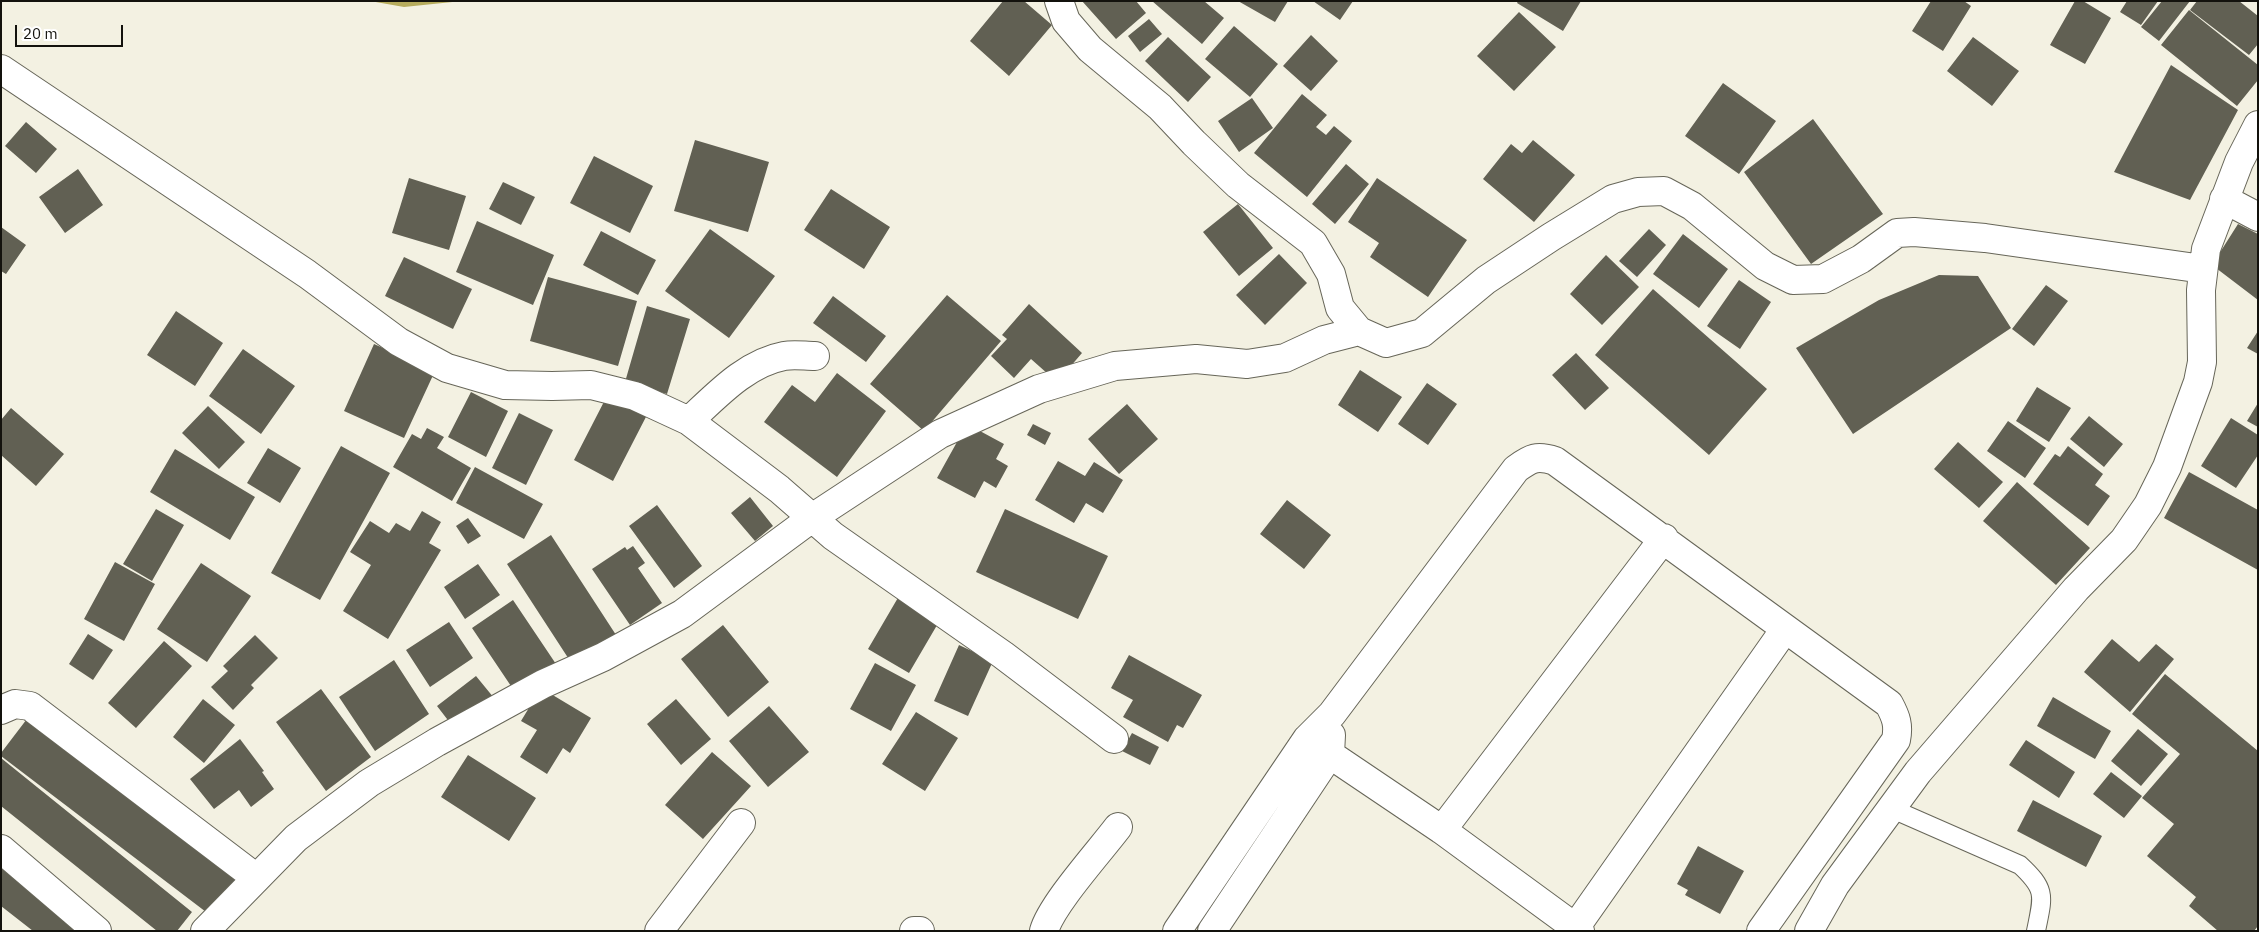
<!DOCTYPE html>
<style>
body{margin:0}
#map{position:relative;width:2259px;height:932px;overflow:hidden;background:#f3f1e2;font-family:"IBM Plex Sans",sans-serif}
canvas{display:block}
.frame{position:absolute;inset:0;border:2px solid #13120d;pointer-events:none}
.scale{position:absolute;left:15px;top:25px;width:108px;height:22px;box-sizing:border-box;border:2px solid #13120d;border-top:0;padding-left:6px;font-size:15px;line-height:18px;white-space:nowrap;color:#13120d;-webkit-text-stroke:4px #fff;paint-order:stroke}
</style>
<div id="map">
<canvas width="2259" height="932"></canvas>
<div class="frame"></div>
<div class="scale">20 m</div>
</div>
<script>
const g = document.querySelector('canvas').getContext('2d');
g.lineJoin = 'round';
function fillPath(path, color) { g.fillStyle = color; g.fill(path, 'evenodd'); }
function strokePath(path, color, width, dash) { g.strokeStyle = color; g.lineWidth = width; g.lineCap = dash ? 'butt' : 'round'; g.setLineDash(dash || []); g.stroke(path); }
fillPath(new Path2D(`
 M370,1H462L404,7Z`), '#b6ac5d');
fillPath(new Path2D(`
 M1003,1H1024L1052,25L1009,76L970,41Z
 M1082,1H1136L1146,13L1116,39Z
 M1152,1H1204L1224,18L1202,44Z
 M1238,1H1288L1275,22Z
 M1313,1H1353L1340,20Z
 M1518,1H1581L1563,31L1517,3Z
 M1931,1H1964L1971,6L1943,51L1912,31Z
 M2075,1H2083L2111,18L2085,64L2050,45Z
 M2127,1H2158L2141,25L2120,12Z
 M2162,1H2190L2159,41L2141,27Z
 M2197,1H2239L2258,16V44L2249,55L2190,10Z
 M2189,10L2258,65V80L2237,106L2161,45Z
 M1519,12L1556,47L1514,91L1477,56Z
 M1149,19L1162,34L1140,52L1128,36Z
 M1234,26L1278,64L1250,97L1205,59Z
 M1311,35L1338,61L1311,91L1283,66Z
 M1168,37L1211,77L1188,102L1145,61Z
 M1973,37L2019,71L1992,106L1947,71Z
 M2171,65L2238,110L2190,200L2114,172Z
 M1723,83L1776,121L1739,174L1685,136Z
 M1302,94L1327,115L1316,127L1326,135L1334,126L1352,141L1307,197L1254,153Z
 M1252,98L1273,128L1239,152L1218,121Z
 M1813,119L1883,214L1811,264L1744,172Z
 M26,122L57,149L36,173L5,146Z
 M695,140L769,162L748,232L674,211Z
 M1533,140L1575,175L1534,222L1483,179L1511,144L1522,153Z
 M594,156L653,186L630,233L570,203Z
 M1346,164L1369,184L1335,224L1312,204Z
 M78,169L103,205L65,233L39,197Z
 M409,178L466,196L449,250L392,233Z
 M1377,178L1467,240L1428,297L1370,257L1379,243L1348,222Z
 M503,182L535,197L521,225L489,209Z
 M831,189L890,227L864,269L804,230Z
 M1238,204L1273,248L1239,276L1203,232Z
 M477,221L554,255L533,305L456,272Z
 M2238,224L2258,234V300L2212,265Z
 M1,227L26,245L6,274L1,271Z
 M710,229L775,276L729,338L665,291Z
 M1649,229L1666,245L1637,277L1619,261Z
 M601,231L656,260L638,295L583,265Z
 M1683,234L1728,269L1699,308L1653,274Z
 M1279,254L1307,283L1265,325L1236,295Z
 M1606,255L1639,287L1602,325L1570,294Z
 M404,257L472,289L453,329L385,296Z
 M1939,275L1978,276L2011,328L1853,434L1796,348L1879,300Z
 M548,277L637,301L618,366L530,341Z
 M1739,280L1771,302L1740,349L1707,326Z
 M2046,285L2068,301L2034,346L2012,329Z
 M1653,289L1767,389L1709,455L1595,355Z
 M947,295L1001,341L924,431L870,384Z
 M833,296L886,336L866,362L813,323Z
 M1029,304L1082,353L1057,382L1031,359L1014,378L991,356L1007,339L1002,335Z
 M647,306L690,319L667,394L625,382Z
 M176,311L223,343L195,386L147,355Z
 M2258,331V354L2247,348Z
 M374,344L435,371L404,438L344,411Z
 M243,349L295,386L261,434L209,396Z
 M1576,353L1609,388L1585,410L1552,375Z
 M1360,370L1402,397L1378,432L1338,405Z
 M837,373L886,411L837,477L764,422L792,385L815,402Z
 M1427,383L1457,404L1428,445L1398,424Z
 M2037,387L2071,408L2049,442L2016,421Z
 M471,392L508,411L486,457L448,437Z
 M609,392L648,413L613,481L574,460Z
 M2258,403V427L2247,421Z
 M1127,404L1158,439L1119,474L1088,439Z
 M208,406L245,442L219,469L182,433Z
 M11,408L64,454L36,486L1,455V420Z
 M519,413L553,430L526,485L492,468Z
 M2089,416L2123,444L2104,467L2070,439Z
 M2231,418L2258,435V455L2236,488L2201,466Z
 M2008,421L2046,448L2025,478L1987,451Z
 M967,424L1004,444L996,459L1008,466L996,488L984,481L975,498L937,478Z
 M1033,424L1051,433L1045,445L1027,435Z
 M427,428L444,437L437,448L471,468L452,501L393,467L412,434L421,439Z
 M1958,442L2003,482L1979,508L1934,469Z
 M341,446L390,473L320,600L271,573Z
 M2068,446L2103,474L2095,485L2110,496L2088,526L2033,484L2055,454L2060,457Z
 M268,448L301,468L280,503L247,483Z
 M175,449L255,497L230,540L150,492Z
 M1058,461L1085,476L1094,462L1123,480L1103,513L1086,503L1074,523L1035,500Z
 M475,467L543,504L524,539L456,503Z
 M2189,472L2258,510V570L2164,518Z
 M2017,482L2090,548L2056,585L1983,521Z
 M750,497L773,526L755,541L731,513Z
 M1287,500L1331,535L1304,569L1260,534Z
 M657,505L702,566L674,588L629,526Z
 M156,509L184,525L152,581L123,564Z
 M1005,509L1108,556L1078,619L976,572Z
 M422,511L441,522L429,543L441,550L388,639L343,611L371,565L350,552L370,521L389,533L396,523L410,531Z
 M468,518L481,536L468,544L456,526Z
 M551,535L618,638L574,667L507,564Z
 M633,546L645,563L638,568L662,603L630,625L592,569L625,547L627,550Z
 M115,562L155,584L124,641L84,619Z
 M201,563L251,596L207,662L157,629Z
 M478,564L500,595L465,619L444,587Z
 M899,596L940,620L909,673L868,649Z
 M513,600L558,667L517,695L472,628Z
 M449,622L473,658L430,687L406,650Z
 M723,625L769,682L728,717L681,659Z
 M88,634L113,650L93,680L69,664Z
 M255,635L278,658L251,685L254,688L233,710L211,687L228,671L223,666Z
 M2112,639L2139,662L2156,644L2174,659L2130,712L2084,672Z
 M164,641L192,666L136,728L108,703Z
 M959,645L993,661L968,716L934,701Z
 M1129,655L1202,695L1183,728L1177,725L1168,742L1123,717L1133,700L1111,688Z
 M394,660L429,714L375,751L339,697Z
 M875,663L916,685L891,731L850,709Z
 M2165,674L2258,751V926L2254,931H2218L2189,906L2196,897L2147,856L2174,824L2142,798L2180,754L2132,714Z
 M476,676L494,698L454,728L437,706Z
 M541,688L591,718L570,753L563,748L547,774L520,757L537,730L521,721Z
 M321,689L371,757L326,791L276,722Z
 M2053,697L2111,731L2095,759L2037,726Z
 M203,699L235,725L204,763L173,737Z
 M676,699L711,739L681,765L647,724Z
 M769,706L809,752L768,787L729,741Z
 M33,711L244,870L210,915L1,756V753Z
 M916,712L958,738L925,791L882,764Z
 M2138,729L2168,754L2141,786L2111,761Z
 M1132,733L1159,747L1150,765L1122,751Z
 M240,739L264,771L262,772L274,789L251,807L239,790L214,809L190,779Z
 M2026,740L2075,772L2059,798L2009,765Z
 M712,752L751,786L703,839L665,805Z
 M468,755L536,798L509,841L441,797Z
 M1,758L192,912L177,931H157L1,806Z
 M2111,772L2142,796L2124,818L2093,794Z
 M2033,800L2102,836L2086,867L2017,831Z
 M1698,846L1744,871L1720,914L1685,895L1688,890L1677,884Z
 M1,858L94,931H33L1,906Z`), '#616053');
const lane = new Path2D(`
 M1890,808L2020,865C2047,890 2043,896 2036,931`);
const street = new Path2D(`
 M1059,1L1066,21L1090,49L1160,107L1194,143L1238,185L1313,243L1331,274L1340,308L1359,331L1386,343L1422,333L1486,280L1551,237L1613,199L1638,192L1664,191L1692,206L1765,266L1793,280L1823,279L1861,259L1897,233L1914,232L1985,238L2203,269
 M1,69L307,274L399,342L447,368L505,385L552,386L591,385L635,396L689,421L779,489L833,536L1003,655L1114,739
 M2224,199L2258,217
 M689,421C716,396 746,363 784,356C794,354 805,356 815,356
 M1,710L15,704L30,706L255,877
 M1307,739L1442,830L1580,931
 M1442,830L1664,538
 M1,849L97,931
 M1575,928L1785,629
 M205,931L296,838L369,783L437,742L543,684L603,657L682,614L812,518L940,434L1039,389L1115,366L1196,359L1247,364L1285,358L1324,340L1359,331
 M659,931L741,823
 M914,931H920
 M1044,931C1051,905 1100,851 1118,827
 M1177,931L1307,739L1332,714L1516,469C1531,458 1537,455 1555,461L1889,704C1896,717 1899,725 1896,740L1761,931
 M1212,931L1330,754L1331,735
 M1809,931L1835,885L1918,772L2076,589L2124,540L2148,505L2167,467L2198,382L2202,362L2201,290L2206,249L2239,162L2258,125`);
strokePath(lane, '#676659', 20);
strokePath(street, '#676659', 30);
strokePath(lane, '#fff', 18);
strokePath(street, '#fff', 28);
</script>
